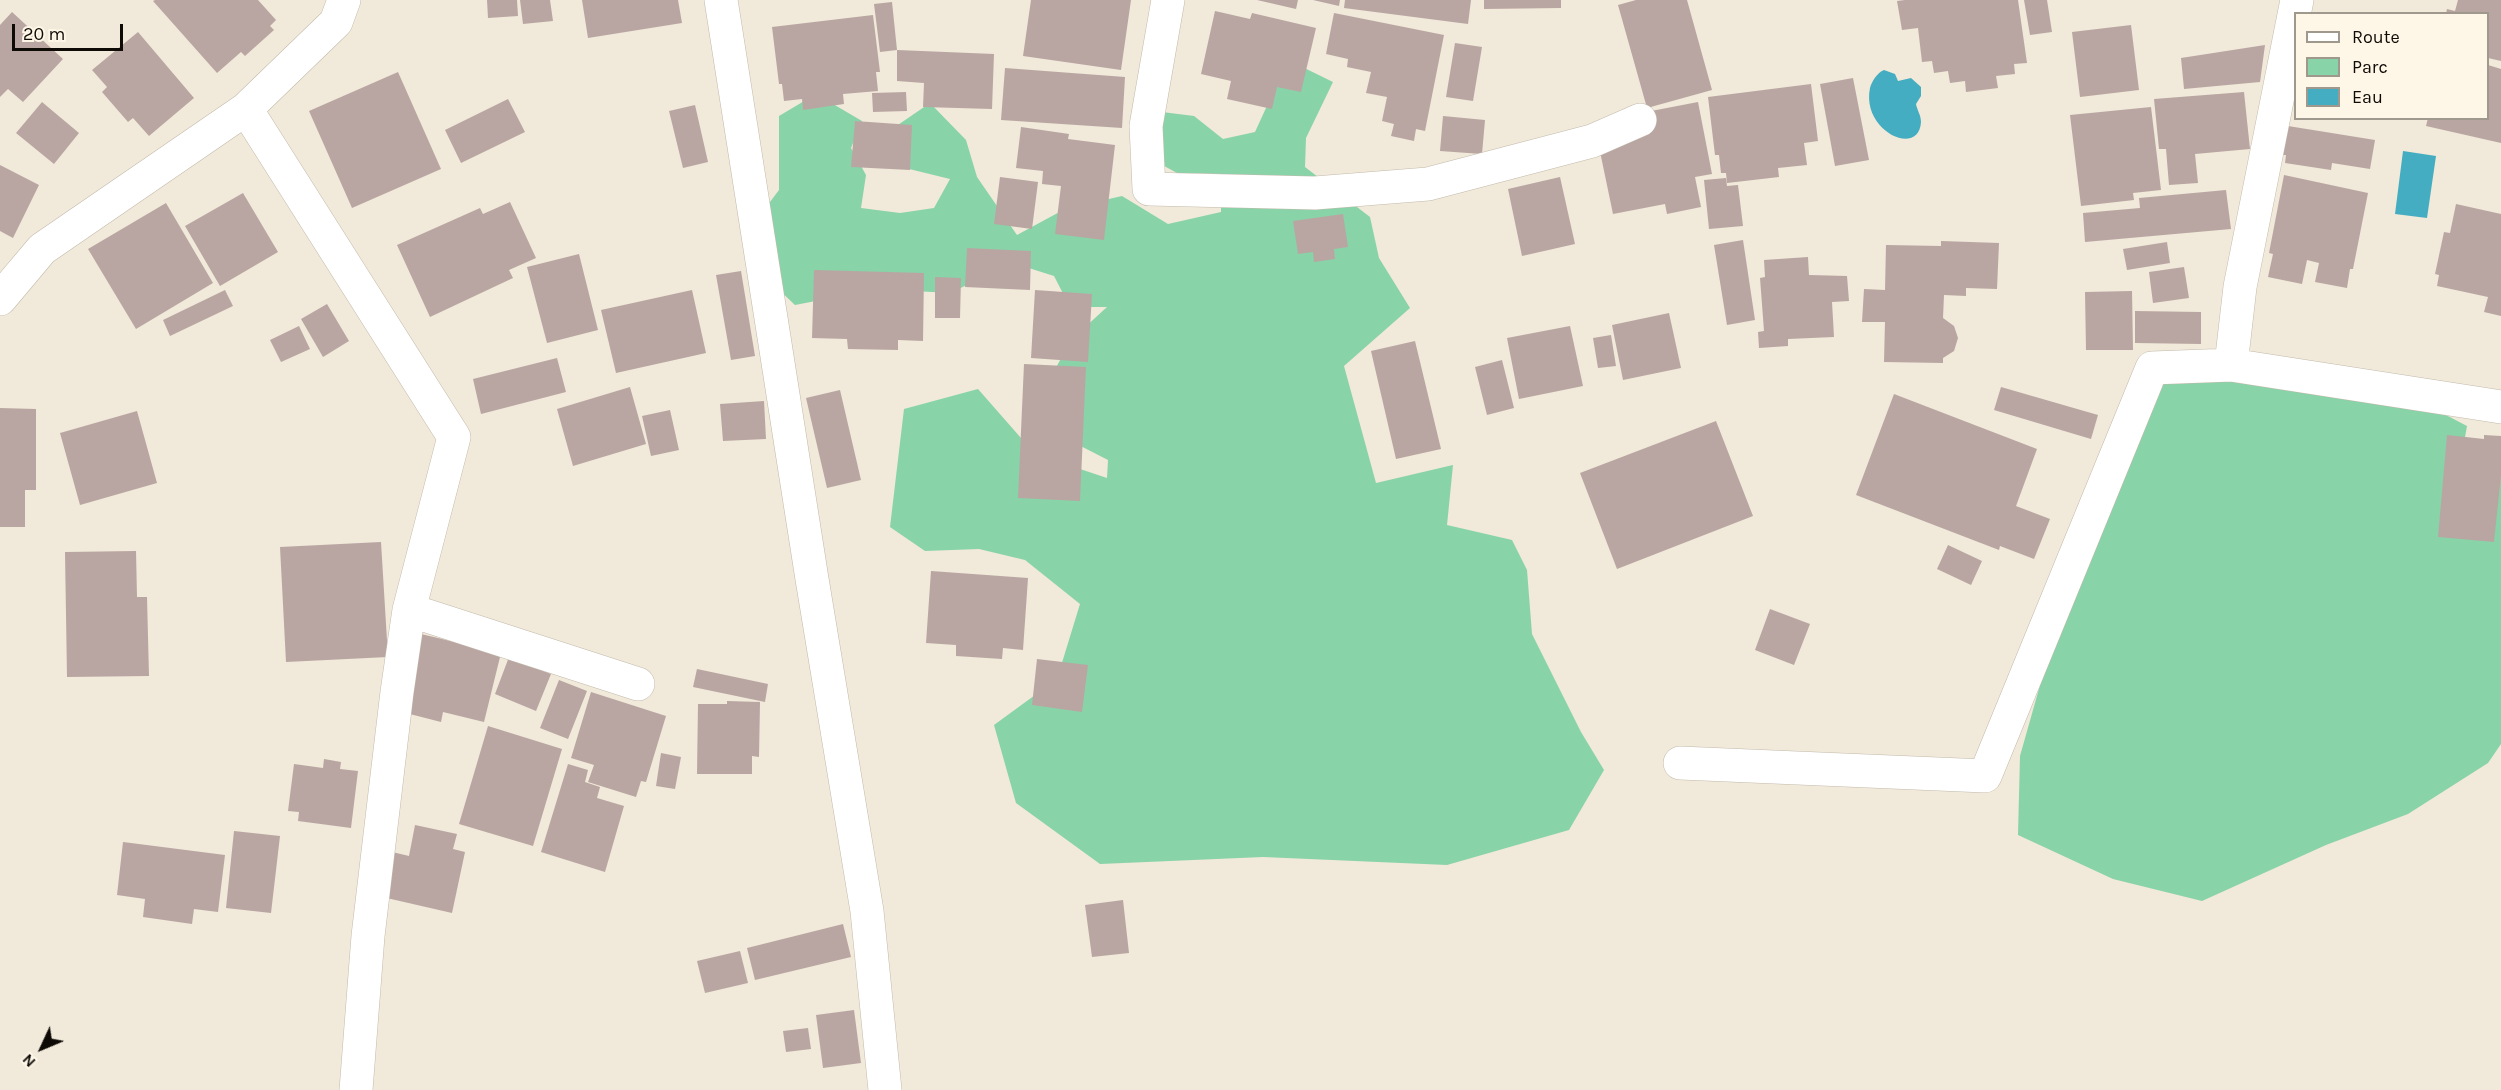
<!DOCTYPE html>
<style>
body{margin:0}
#map{position:relative;width:2501px;height:1090px;overflow:hidden;background:#f1e9d9;font-family:Karla,sans-serif}
canvas{display:block}
.legend{position:absolute;left:2294px;top:12px;width:195px;height:108px;box-sizing:border-box;background:#fef6e6;border:2px solid #9e988d;margin:0;padding:8px 10px;list-style:none;font-size:18px;color:#0e0b07}
.legend li{display:flex;align-items:center;gap:12px;height:30px}
.legend b{width:30px;border:2px solid #9e988d}
.north{position:absolute;left:12px;top:1018px;width:60px;height:60px;-webkit-text-stroke:4px #fef6e6;paint-order:stroke;rotate:226deg;font-size:16px;font-weight:700;line-height:24px;text-align:center;color:#0e0b07}
.north::after{content:'';display:block;margin:auto;width:21px;height:27px;background:#0e0b07;clip-path:polygon(50% 0,100% 100%,50% 72%,0 100%)}
.scale{position:absolute;left:12px;top:24px;width:111px;height:27px;box-sizing:border-box;border:3px solid #0e0b07;border-top:0;padding-left:8px;font-size:18px;line-height:21px;white-space:nowrap;color:#0e0b07;-webkit-text-stroke:4px #fef6e6;paint-order:stroke}
</style>
<div id="map">
<canvas width="2501" height="1090"></canvas>
<ul class="legend">
<li><b style="height:8px;background:#fff"></b>Route</li>
<li><b style="height:16px;background:#89d3a8"></b>Parc</li>
<li><b style="height:16px;background:#44adc1"></b>Eau</li>
</ul>
<div class="north">N</div>
<div class="scale">20 m</div>
</div>
<script>
const g = document.querySelector('canvas').getContext('2d');
g.lineJoin = 'round';
function fillPath(path, color) { g.fillStyle = color; g.fill(path, 'evenodd'); }
function strokePath(path, color, width, dash) { g.strokeStyle = color; g.lineWidth = width; g.lineCap = dash ? 'butt' : 'round'; g.setLineDash(dash || []); g.stroke(path); }
fillPath(new Path2D(`
 M1288,60L1333,82L1306,138L1305,167L1370,217L1379,258L1410,308L1344,366L1376,483L1453,465L1447,525L1512,540L1527,570L1532,634L1581,732L1604,770L1569,830L1447,865L1263,857L1100,864L1016,803L994,725L1057,679L1080,604L1025,560L979,549L925,551L890,527L904,409L978,389L1035,454L1107,478L1108,460L1065,438L1046,387L1070,341L1107,307H1070L1054,276L1013,263L950,293L878,289L795,305L753,265L749,230L779,190V116L816,94L862,121L851,148L866,175L861,208L900,213L934,208L950,179L897,166L892,129L930,103L966,140L977,177L1017,235L1065,209L1122,196L1168,224L1221,212V174L1177,173L1135,150L1162,112L1194,116L1223,139L1255,132Z
 M2217,371L2423,403L2467,426L2462,454L2501,457V744L2488,763L2408,814L2326,845L2202,901L2113,879L2018,835L2020,756L2046,664L2139,381Z`), '#89d3a8');
fillPath(new Path2D(`
 M1884,70L1895,74L1898,81L1911,78L1921,87V96L1916,104C1917,110 1921,115 1921,122C1919,158 1861,131 1870,88C1872,81 1877,73 1884,70Z
 M2403,151L2436,156L2427,218L2395,214Z`), '#44adc1');
fillPath(new Path2D(`
 M155,0H258L276,20L270,26L274,30L245,56L241,52L217,73L153,1Z
 M487,0H517L518,16L488,18Z
 M520,0H550L553,21L523,24Z
 M582,0H678L682,23L588,38Z
 M1031,0H1131L1121,70L1023,56Z
 M1257,0H1298L1296,9Z
 M1313,0H1340L1339,6Z
 M1345,0H1471L1468,24L1344,8Z
 M1484,0H1561V8L1484,9Z
 M1636,0H1687L1712,90L1647,108L1618,5Z
 M1905,0H2018L2027,63L2014,64L2015,74L1996,76L1998,88L1966,92L1965,81L1950,83L1948,71L1934,73L1932,61L1922,62L1918,28L1902,30L1897,1Z
 M2024,0H2047L2052,32L2030,35Z
 M2458,0H2501V61L2488,58V14H2446L2447,9L2455,11Z
 M892,2L897,50L880,52L874,4Z
 M1215,11L1250,19L1252,13L1316,28L1301,92L1277,87L1272,109L1227,99L1231,81L1201,74Z
 M12,12L63,59L23,102L8,89L0,97V25Z
 M1334,13L1444,35L1425,131L1416,129L1414,141L1391,136L1394,124L1382,121L1387,97L1366,93L1371,72L1347,67L1348,59L1326,54Z
 M873,15L880,72H876L878,91L843,94L844,104L803,110L802,99L784,101L782,84H779L772,27Z
 M2131,25L2139,90L2080,97L2072,32Z
 M138,32L194,98L149,136L133,118L128,122L102,92L107,87L92,70Z
 M1455,43L1482,47L1473,101L1446,97Z
 M2265,45L2260,82L2184,89L2181,58Z
 M897,50L994,54L992,109L923,107L924,83L897,81Z
 M2488,65L2501,69V143L2426,126L2428,118H2488Z
 M1005,68L1125,77L1122,128L1001,120Z
 M398,72L441,169L352,208L309,111Z
 M1853,78L1869,160L1835,166L1820,84Z
 M1811,84L1818,141L1804,143L1807,165L1778,168L1779,177L1727,183L1726,173H1721L1719,155H1715L1708,97Z
 M906,92L907,111L873,112L872,93Z
 M2244,92L2250,149L2195,154L2198,183L2169,185L2166,149H2159L2154,99Z
 M508,99L525,132L461,163L445,130Z
 M42,102L79,133L54,164L16,133Z
 M1698,102L1712,174L1695,177L1701,207L1667,214L1665,204L1613,214L1598,142L1646,112Z
 M695,105L708,162L683,168L669,111Z
 M2151,107L2161,190L2133,193L2134,200L2081,206L2070,115Z
 M1443,116L1485,120L1482,154L1440,151Z
 M855,121L912,125L910,170L851,167Z
 M2288,126L2375,140L2370,169L2332,163L2331,170L2285,163L2286,155H2283Z
 M1021,127L1069,134L1068,139L1115,145L1104,240L1055,234L1061,186L1042,184L1043,171L1016,168Z
 M0,165L39,185L13,238L0,231Z
 M2284,175L2368,193L2353,269H2350L2347,288L2315,282L2319,263L2307,260L2302,284L2268,277L2273,254L2269,253Z
 M1000,177L1038,182L1032,229L994,224Z
 M1560,177L1575,244L1522,256L1508,189Z
 M1726,178L1727,186L1738,185L1743,226L1709,229L1704,180Z
 M2226,190L2231,229L2085,242L2083,213L2140,208L2139,198Z
 M243,193L278,252L220,286L185,226Z
 M510,202L536,258L509,270L513,278L430,317L397,245L480,208L483,214Z
 M166,203L213,283L136,329L88,249Z
 M2456,204L2501,214V316L2484,312L2488,297L2437,286L2439,275L2435,274L2444,232L2450,233Z
 M1343,214L1348,247L1334,249L1335,259L1314,262L1313,252L1298,254L1293,221Z
 M1743,240L1755,320L1727,325L1714,245Z
 M1941,241L1999,243L1997,289L1966,288V296L1944,295L1943,318L1954,326L1958,338L1954,351L1943,358V363L1884,362L1885,322H1862L1864,289L1885,290L1886,245L1941,246Z
 M2167,242L2170,263L2127,270L2123,249Z
 M967,248L1031,251L1030,290L965,287Z
 M579,254L598,330L547,343L527,267Z
 M1808,257L1809,275L1847,276L1849,301L1832,302L1834,337L1788,339V346L1759,348L1758,332L1764,331L1760,278L1765,277L1764,260Z
 M2184,267L2189,298L2153,303L2149,272Z
 M814,270L924,273L923,341L898,340V350L848,349L847,339L812,338Z
 M741,271L755,356L731,360L716,275Z
 M935,277L961,278L960,318H935Z
 M225,290L233,306L170,336L163,320Z
 M692,290L706,353L616,373L601,310Z
 M1035,290L1092,294L1088,362L1031,358Z
 M2132,291L2133,350H2086L2085,292Z
 M327,304L349,341L323,357L301,319Z
 M2135,311L2201,312V344L2135,343Z
 M1669,313L1681,368L1623,380L1612,325Z
 M299,326L310,349L281,362L270,340Z
 M1570,326L1583,386L1519,399L1507,338Z
 M1611,335L1616,366L1598,368L1593,338Z
 M1415,341L1441,449L1396,459L1371,351Z
 M557,358L566,392L481,414L473,379Z
 M1502,360L1514,408L1487,415L1475,367Z
 M1024,364L1086,367L1080,501L1018,498Z
 M630,387L646,444L573,466L557,409Z
 M2001,387L2098,415L2091,439L1994,410Z
 M840,390L861,480L827,488L806,398Z
 M1894,394L2037,449L2016,506L2050,519L2034,559L2000,546L1999,550L1856,495Z
 M764,401L766,439L723,441L720,404Z
 M0,408L36,409V490H25V527H0Z
 M670,410L679,450L651,456L642,416Z
 M137,411L157,483L80,505L60,433Z
 M1716,421L1753,516L1617,569L1580,473Z
 M2447,435L2484,439V435L2501,436V475L2494,542L2438,537Z
 M381,542L388,657L286,662L280,547Z
 M1948,545L1982,561L1971,585L1937,569Z
 M136,551L137,597H147L149,676L67,677L65,552Z
 M931,571L1028,578L1023,650L1003,648L1002,659L956,656V645L926,643Z
 M1770,609L1810,624L1794,665L1755,650Z
 M421,634L501,653L484,722L443,712L441,722L402,712Z
 M509,657L551,674L536,711L495,694Z
 M1037,659L1088,665L1082,712L1032,705Z
 M697,669L768,684L765,702L693,687Z
 M559,680L587,691L568,739L540,728Z
 M591,692L666,716L646,782L641,781L636,797L588,782L594,765L571,758Z
 M727,701L760,702L759,757L752,756V774H697L698,704H727Z
 M488,726L562,749L533,846L459,824Z
 M661,753L681,757L675,789L656,786Z
 M324,759L341,762L340,769L358,771L351,828L298,821L299,812L288,811L294,764L323,768Z
 M568,764L588,770L585,782L600,787L597,798L624,806L605,872L541,852Z
 M415,825L457,834L453,849L465,852L452,913L378,896L388,851L409,856Z
 M234,831L280,836L271,913L226,908Z
 M123,842L225,855L218,912L194,909L192,924L143,917L145,899L117,895Z
 M1123,900L1129,953L1092,957L1085,905Z
 M843,924L851,957L755,980L747,948Z
 M740,951L748,983L705,993L697,961Z
 M854,1010L861,1063L823,1068L816,1015Z
 M808,1028L811,1049L786,1052L783,1031Z`), '#b9a6a2');
const minor = new Path2D(`
 M721,0L812,579L867,911L885,1090
 M1168,0L1146,126L1149,189L1315,193L1428,184L1592,141L1640,120
 M2297,0L2240,287L2231,365L2501,407
 M246,109L454,437L409,610L397,692L368,936L356,1090
 M0,299L42,249L246,109L336,22L344,0
 M409,610L638,684
 M1680,763L1985,776L2152,368L2231,365`);
strokePath(minor, '#c2baab', 34);
strokePath(minor, '#fff', 33);
</script>
